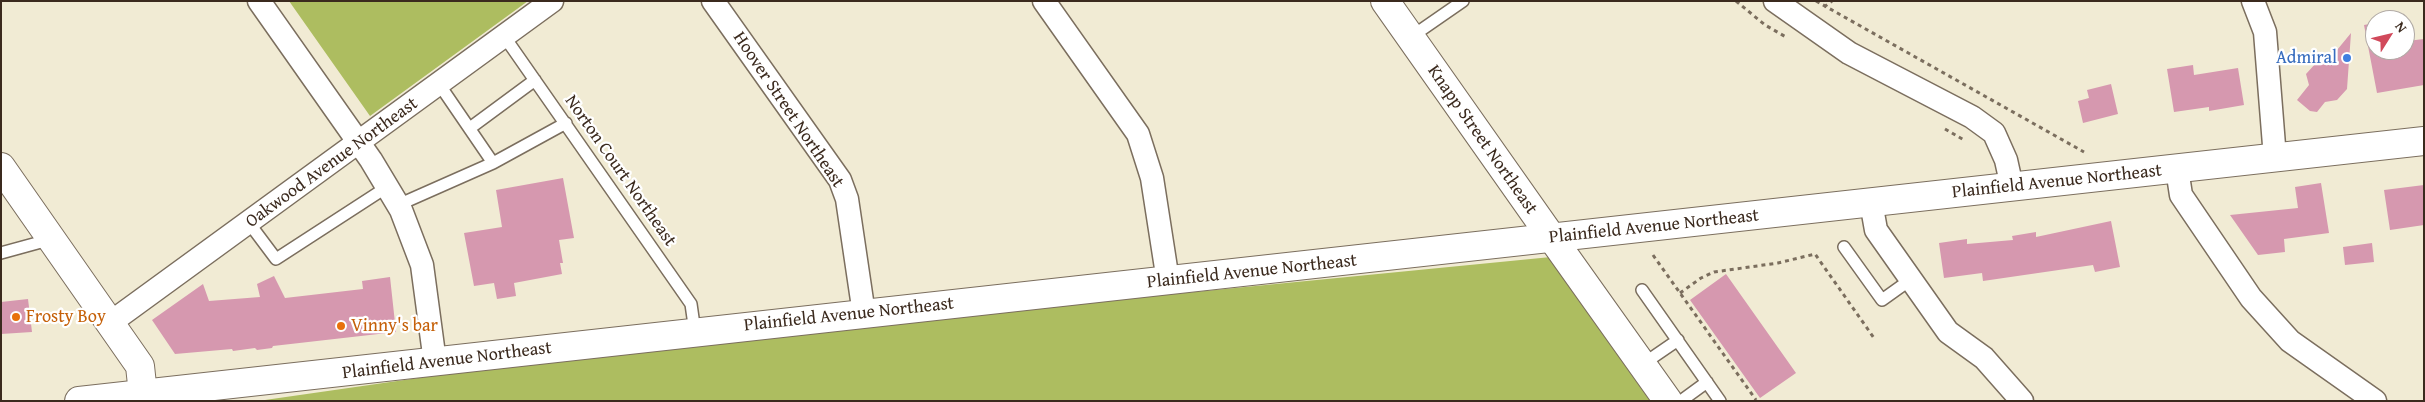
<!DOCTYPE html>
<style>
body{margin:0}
#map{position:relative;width:2425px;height:402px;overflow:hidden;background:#f1ebd4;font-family:"Gentium Book Plus",serif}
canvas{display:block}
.frame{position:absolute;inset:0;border:2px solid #3b2a1e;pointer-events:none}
.north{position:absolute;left:2365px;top:10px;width:50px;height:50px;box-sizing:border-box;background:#fff;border:1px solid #b1aaa5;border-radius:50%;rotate:54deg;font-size:14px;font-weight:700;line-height:20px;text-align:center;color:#3b2a1e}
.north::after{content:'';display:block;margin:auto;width:18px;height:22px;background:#d1495b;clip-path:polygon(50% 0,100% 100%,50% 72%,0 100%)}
</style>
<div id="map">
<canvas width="2425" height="402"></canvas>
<div class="frame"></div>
<div class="north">N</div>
</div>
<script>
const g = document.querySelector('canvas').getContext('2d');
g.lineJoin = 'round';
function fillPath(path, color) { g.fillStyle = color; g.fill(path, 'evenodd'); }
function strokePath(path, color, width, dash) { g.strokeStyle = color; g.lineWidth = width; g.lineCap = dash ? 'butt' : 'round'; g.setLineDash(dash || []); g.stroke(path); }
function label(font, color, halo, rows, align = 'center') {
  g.font = font + ' "Gentium Book Plus",serif'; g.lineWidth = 4.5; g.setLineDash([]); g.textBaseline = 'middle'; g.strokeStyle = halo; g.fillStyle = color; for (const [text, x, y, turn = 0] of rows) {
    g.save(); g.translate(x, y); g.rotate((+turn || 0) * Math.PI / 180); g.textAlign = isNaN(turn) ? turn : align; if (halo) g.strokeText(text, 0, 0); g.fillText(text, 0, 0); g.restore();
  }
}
fillPath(new Path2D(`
 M289,1H528L370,116Z
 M1551,257L1653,401H258L634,347Z`), '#adbd60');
fillPath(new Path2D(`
 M2375,23V50H2405V31L2407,41L2424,39V85L2377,93L2364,25Z
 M2351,33L2347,89L2337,100L2325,102L2317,112L2310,111L2297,100L2309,85L2306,74L2316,63L2328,61Z
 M2193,65L2194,75L2238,68L2244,105L2209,111V107L2174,112L2167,69Z
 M2111,84L2118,114L2083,123L2078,101L2089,98L2087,90Z
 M563,178L574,238L559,240L563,263H560L562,274L514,283L516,296L497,299L494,283L474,286L464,233L502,227L496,190Z
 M2321,183L2329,233L2284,239L2285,252L2258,255L2230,215L2298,208L2295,187Z
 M2424,185V225L2390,230L2384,190Z
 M2111,221L2120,267L2095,272L2093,265L1983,281L1982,273L1944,278L1939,243L1967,239V244L2013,240L2012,236L2036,232V237Z
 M2372,243L2374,262L2345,265L2343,247Z
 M1726,274L1796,373L1760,398L1690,300Z
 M274,276L285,298L363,289L362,281L390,277L396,332L273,346L272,348L257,350L255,348L233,351L232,349L175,354L152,320L203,284L209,301L260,297L257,284Z
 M28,299L32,332L1,334V302Z`), '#d698af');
const service = new Path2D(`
 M504,36L691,304L695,332
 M1411,37L1463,1
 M439,84L493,163
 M470,128L535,80
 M398,205L493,163L566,123
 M249,223L276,259L387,187
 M1844,247L1882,300L1910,280
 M1,253L52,239
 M1642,290L1720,401
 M1643,364L1678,340
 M1681,401L1707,382`);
const minor = new Path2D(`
 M259,1L371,160L401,210L422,265L435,362
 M713,1L840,180L847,199L864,314
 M1044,1L1138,134L1152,178L1168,281
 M1775,1L1849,53L1972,117L1994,133L2006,160L2012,187
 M2253,1L2265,32L2275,158
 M2177,169L2181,195L2251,298L2290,341L2375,401
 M1871,202L1876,230L1948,332L1984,358L2022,401
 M110,323L552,1`);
const tertiary = new Path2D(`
 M1385,1L1552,238`);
const secondary = new Path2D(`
 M1,167L140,366L143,394
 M1552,238L1668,401`);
const primary = new Path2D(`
 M79,401L2424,141`);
strokePath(service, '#7b6e5e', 14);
strokePath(minor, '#7b6e5e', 25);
strokePath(tertiary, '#7b6e5e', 30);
strokePath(secondary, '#7b6e5e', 30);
strokePath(primary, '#7b6e5e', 30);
strokePath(new Path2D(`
 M1736,1L1765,25L1786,37
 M1816,1L2084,152
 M1824,7L1832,1
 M1945,129L1964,140
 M1653,255L1756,400
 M1680,293L1701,278L1714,272L1778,263L1815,254L1874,338`), '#7b6e5e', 3, [4, 4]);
strokePath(service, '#fff', 11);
strokePath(minor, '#fff', 22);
strokePath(tertiary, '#fff', 28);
strokePath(secondary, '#fff', 28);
strokePath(primary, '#fff', 28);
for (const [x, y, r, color] of [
 [2347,58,5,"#3f7fe0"],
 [16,317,5,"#e8710a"],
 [341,326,5,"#e8710a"]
]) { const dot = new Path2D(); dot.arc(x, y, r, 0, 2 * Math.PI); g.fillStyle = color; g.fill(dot); strokePath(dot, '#fff', 2); }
label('18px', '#366cbe', '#fff', [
 ["Admiral",2337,58]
], 'right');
label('18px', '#3b2a1e', '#fff', [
 ["Hoover Street Northeast",788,110,56],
 ["Knapp Street Northeast",1482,140,55],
 ["Oakwood Avenue Northeast",332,163,-36],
 ["Norton Court Northeast",620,171,55],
 ["Plainfield Avenue Northeast",2057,182,-6],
 ["Plainfield Avenue Northeast",1654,227,-6],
 ["Plainfield Avenue Northeast",1252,272,-6],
 ["Plainfield Avenue Northeast",849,315,-6],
 ["Plainfield Avenue Northeast",447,361,-7]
]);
label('18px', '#c56008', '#fff', [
 ["Frosty Boy",26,317],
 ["Vinny's bar",351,326]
], 'left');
</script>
